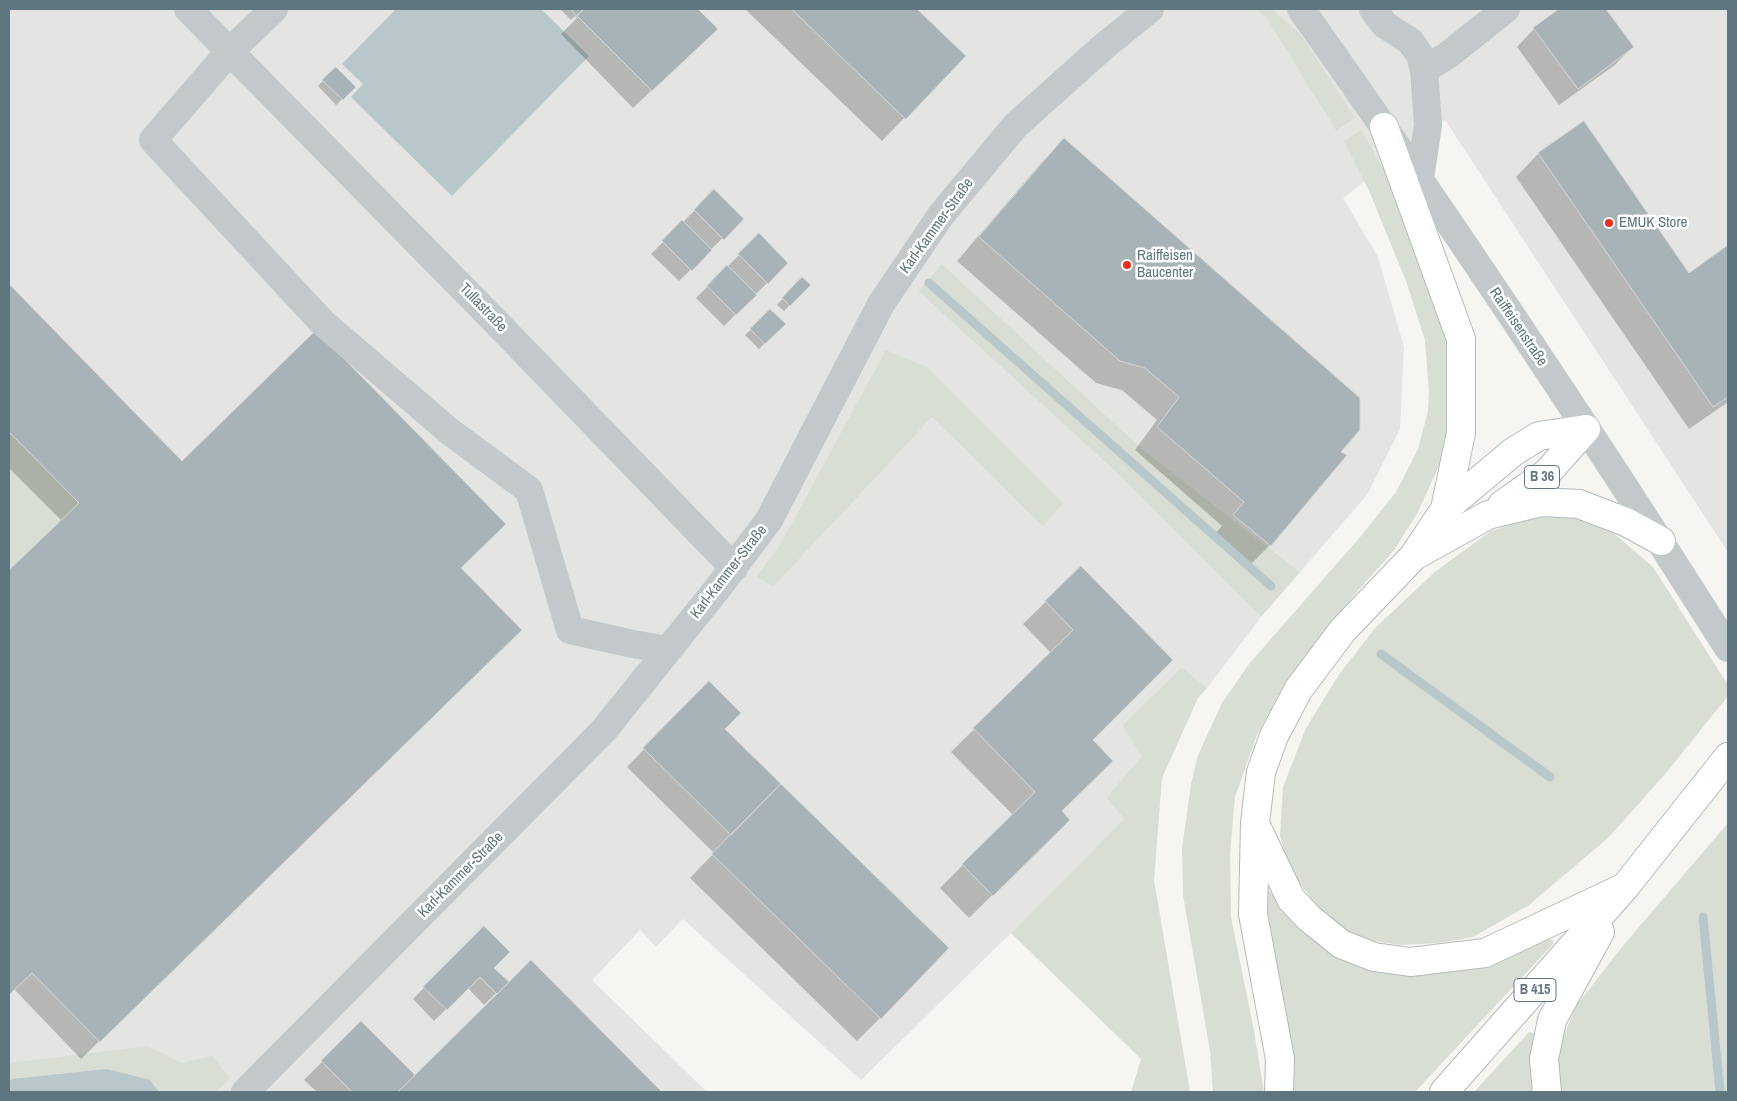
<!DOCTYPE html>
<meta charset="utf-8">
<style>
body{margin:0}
#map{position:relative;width:1737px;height:1101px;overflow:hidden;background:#f6f5f2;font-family:"Archivo Narrow",sans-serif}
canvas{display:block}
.frame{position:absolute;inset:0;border:10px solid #5f767f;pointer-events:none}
</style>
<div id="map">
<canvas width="1737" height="1101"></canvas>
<div class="frame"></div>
</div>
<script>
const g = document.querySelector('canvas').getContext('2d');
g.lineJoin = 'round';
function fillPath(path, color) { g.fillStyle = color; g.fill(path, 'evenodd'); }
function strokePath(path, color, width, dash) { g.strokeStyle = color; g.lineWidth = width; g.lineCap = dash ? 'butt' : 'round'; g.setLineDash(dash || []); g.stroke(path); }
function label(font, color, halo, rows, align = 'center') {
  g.font = font + ' "Archivo Narrow",sans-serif'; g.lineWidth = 5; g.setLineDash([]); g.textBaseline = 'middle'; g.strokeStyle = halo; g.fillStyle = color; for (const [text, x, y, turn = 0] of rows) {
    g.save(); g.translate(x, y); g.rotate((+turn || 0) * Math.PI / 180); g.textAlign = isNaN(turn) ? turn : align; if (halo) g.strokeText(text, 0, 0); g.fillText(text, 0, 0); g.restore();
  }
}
fillPath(new Path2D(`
 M9,9H1728V552L1445,120L1343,198L1378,257L1404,347L1400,429L1367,495L1300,572L1140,447L942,264L918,291L1118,474L1261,617L1207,688L1182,667L1122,725L1143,756L1106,798L1124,819L1011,933L861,1080L683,919L656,947L640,930L592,980L707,1092H9Z`), '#e4e5e3');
fillPath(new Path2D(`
 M1256,9H1272L1301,35L1355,118L1336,130L1266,17Z
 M1361,130L1391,182L1428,272L1445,338L1449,377V425L1441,461L1418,512L1395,549L1351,599L1282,688L1256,737L1235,797L1230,854L1231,917L1254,1031L1264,1092H1213L1210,1051L1183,895L1182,849L1191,784L1198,755L1222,703L1249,664L1361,536L1396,492L1418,449L1428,411L1429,392L1425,340L1406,281L1370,193L1344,141Z
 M942,264L1140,447L1300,572L1261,617L1118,474L918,291Z
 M886,350L927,367L1063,503L1043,526L932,417L773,587L757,576L780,545Z
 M9,432L79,503L9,570Z
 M1532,517L1581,518L1612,532L1653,567L1728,685V696L1666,773L1608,838L1529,905L1473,937L1439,943L1400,945L1356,938L1324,917L1290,869L1280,836L1283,787L1306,728L1340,673L1376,627L1436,571L1491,531Z
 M1182,667L1207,688L1198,698L1162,778L1154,880L1190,1092H1131L1141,1059L1011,933L1124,819L1106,798L1142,756L1122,725Z
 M1728,823V1092H1559L1556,1074L1562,1040L1576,1006L1622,947Z
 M1266,887L1303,929L1356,963L1435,973L1474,969L1549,936L1554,943L1415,1092H1293L1289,1041L1270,930L1262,896Z
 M1529,1032L1537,1034L1531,1072L1532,1092H1474Z
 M148,1046L182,1063L212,1056L230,1078L216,1092H159L150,1080L12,1079L9,1082V1063Z`), '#d8ded3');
fillPath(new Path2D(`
 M396,9H541L589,56L452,196L351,97L363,84L342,64Z
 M107,1069L150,1080L159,1092H9V1082L12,1079Z`), '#b8c8ca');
fillPath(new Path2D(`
 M560,9H583L580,11L582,13L586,9H696L716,29L633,108L561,34L577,18L575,16L571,20Z
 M745,9H915L964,56L882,141Z
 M1561,9H1604L1632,47L1615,65L1559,105L1517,47L1534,29Z
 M336,68L355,87L336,105L318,86Z
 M1584,122L1688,274L1728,247V402L1689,429L1516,177L1538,154Z
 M1064,140L1270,545L1247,568L1211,538L1222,526L1135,450L1157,420L1122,390L1096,383L957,261L1041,163Z
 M714,191L742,219L679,281L651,254Z
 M759,235L787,263L724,326L696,298Z
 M802,278L809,285L784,311L777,305Z
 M9,286L181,463L459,568L502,647L81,1059L14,989L9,994V571L62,521L9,468Z
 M770,311L784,324L759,349L745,335Z
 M1081,567L1060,812L1068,820L969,918L940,888L1013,815L951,752L1051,653L1023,624Z
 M691,700L723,729L880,1018L857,1041L690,878L714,853L627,767Z
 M484,927L492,968L507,982L484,1005L468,988L434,1021L413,999Z
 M531,962L660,1092H317L304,1080L361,1023L415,1077Z`), '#0003');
strokePath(new Path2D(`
 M929,283L1271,586
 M1381,654L1550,777
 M1703,917L1720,1092`), '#b8c8ca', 9);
const building = new Path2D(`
 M571,9H584L577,16Z
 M584,9H698L718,29L652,91L577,16Z
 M792,9H917L966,56L906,119Z
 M1559,9H1606L1634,47L1578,89L1533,28Z
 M336,67L356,87L343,100L322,80Z
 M1584,121L1689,273L1728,245V397L1713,407L1538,153Z
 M1064,138L1360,398V430L1341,452L1347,455L1271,546L1233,515L1244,502L1157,427L1179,397L1145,368L1120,361L979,237Z
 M714,189L744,219L724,240L694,210Z
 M682,220L712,250L692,271L662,241Z
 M759,233L788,263L768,284L738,254Z
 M727,265L757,295L736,315L707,286Z
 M802,277L811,285L790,306L782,298Z
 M9,284L182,461L316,330L506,524L461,568L522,630L100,1042L32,973L9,995V570L79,503L9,432Z
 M770,309L786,324L765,344L750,329Z
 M1081,566L1173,660L1093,740L1113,761L1062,811L1070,820L993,896L962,864L1035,792L973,728L1073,630L1045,601Z
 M709,681L741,713L725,729L781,784L731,835L643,748Z
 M781,784L949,948L881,1019L712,854Z
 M484,926L510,952L494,968L509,982L497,994L480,977L447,1010L423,987Z
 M531,960L662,1092H398L509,982Z
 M361,1021L415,1075L398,1092H352L321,1061Z`);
fillPath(building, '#a7b3b6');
strokePath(building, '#d7d7d5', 1);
const major = new Path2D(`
 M1502,505L1547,473L1586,429
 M1445,509L1513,452L1539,436L1586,429
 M1416,555L1488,515L1542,502L1579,504L1626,522L1661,541
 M1257,828L1291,899L1309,918L1341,944L1374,957L1410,962L1485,953L1625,887
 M1279,1092L1280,1059L1253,914L1255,823L1261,772L1274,736L1298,690L1343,630L1413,557L1445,509L1461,433V339L1384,127
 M1444,1092L1625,887L1728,757
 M1547,1092L1544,1059L1552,1020L1600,932`);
strokePath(major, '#b4babc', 30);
strokePath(new Path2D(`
 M188,9L491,317L734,568
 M274,9L230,51L153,140L322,322L449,431L529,490L570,630L633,644L668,650
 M1301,9C1449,218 1591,432 1728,648
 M1373,9L1385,25L1410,41L1420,55L1424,70L1428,125L1420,179
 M1424,70L1448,55L1506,9
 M245,1092L604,730L717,589L769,520L881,304L941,215L1016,125L1102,48L1150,9`), '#c3c8ca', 28);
strokePath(major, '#fff', 28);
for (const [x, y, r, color] of [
 [1609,223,5,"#ee2e1a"],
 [1127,265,5,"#ee2e1a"]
]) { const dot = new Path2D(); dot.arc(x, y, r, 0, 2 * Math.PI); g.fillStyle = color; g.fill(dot); strokePath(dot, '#fff', 2); }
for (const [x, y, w] of [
 [1542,477,35],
 [1535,990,42]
]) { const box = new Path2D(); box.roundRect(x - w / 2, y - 11.5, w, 23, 4); g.fillStyle = '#fff'; g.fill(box); strokePath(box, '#5f767f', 1); }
label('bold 14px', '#5f767f', null, [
 ["B 36",1542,477],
 ["B 415",1535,990]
]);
label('15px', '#5f767f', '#fff', [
 ["EMUK Store",1619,223],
 ["Raiffeisen",1137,256],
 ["Baucenter",1137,273]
], 'left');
label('15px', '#5f767f', '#fff', [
 ["Karl-Kammer-Straße",937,226,-54],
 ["Tullastraße",483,308,46],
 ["Raiffeisenstraße",1518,327,56],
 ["Karl-Kammer-Straße",729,572,-52],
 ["Karl-Kammer-Straße",461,875,-45]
]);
</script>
